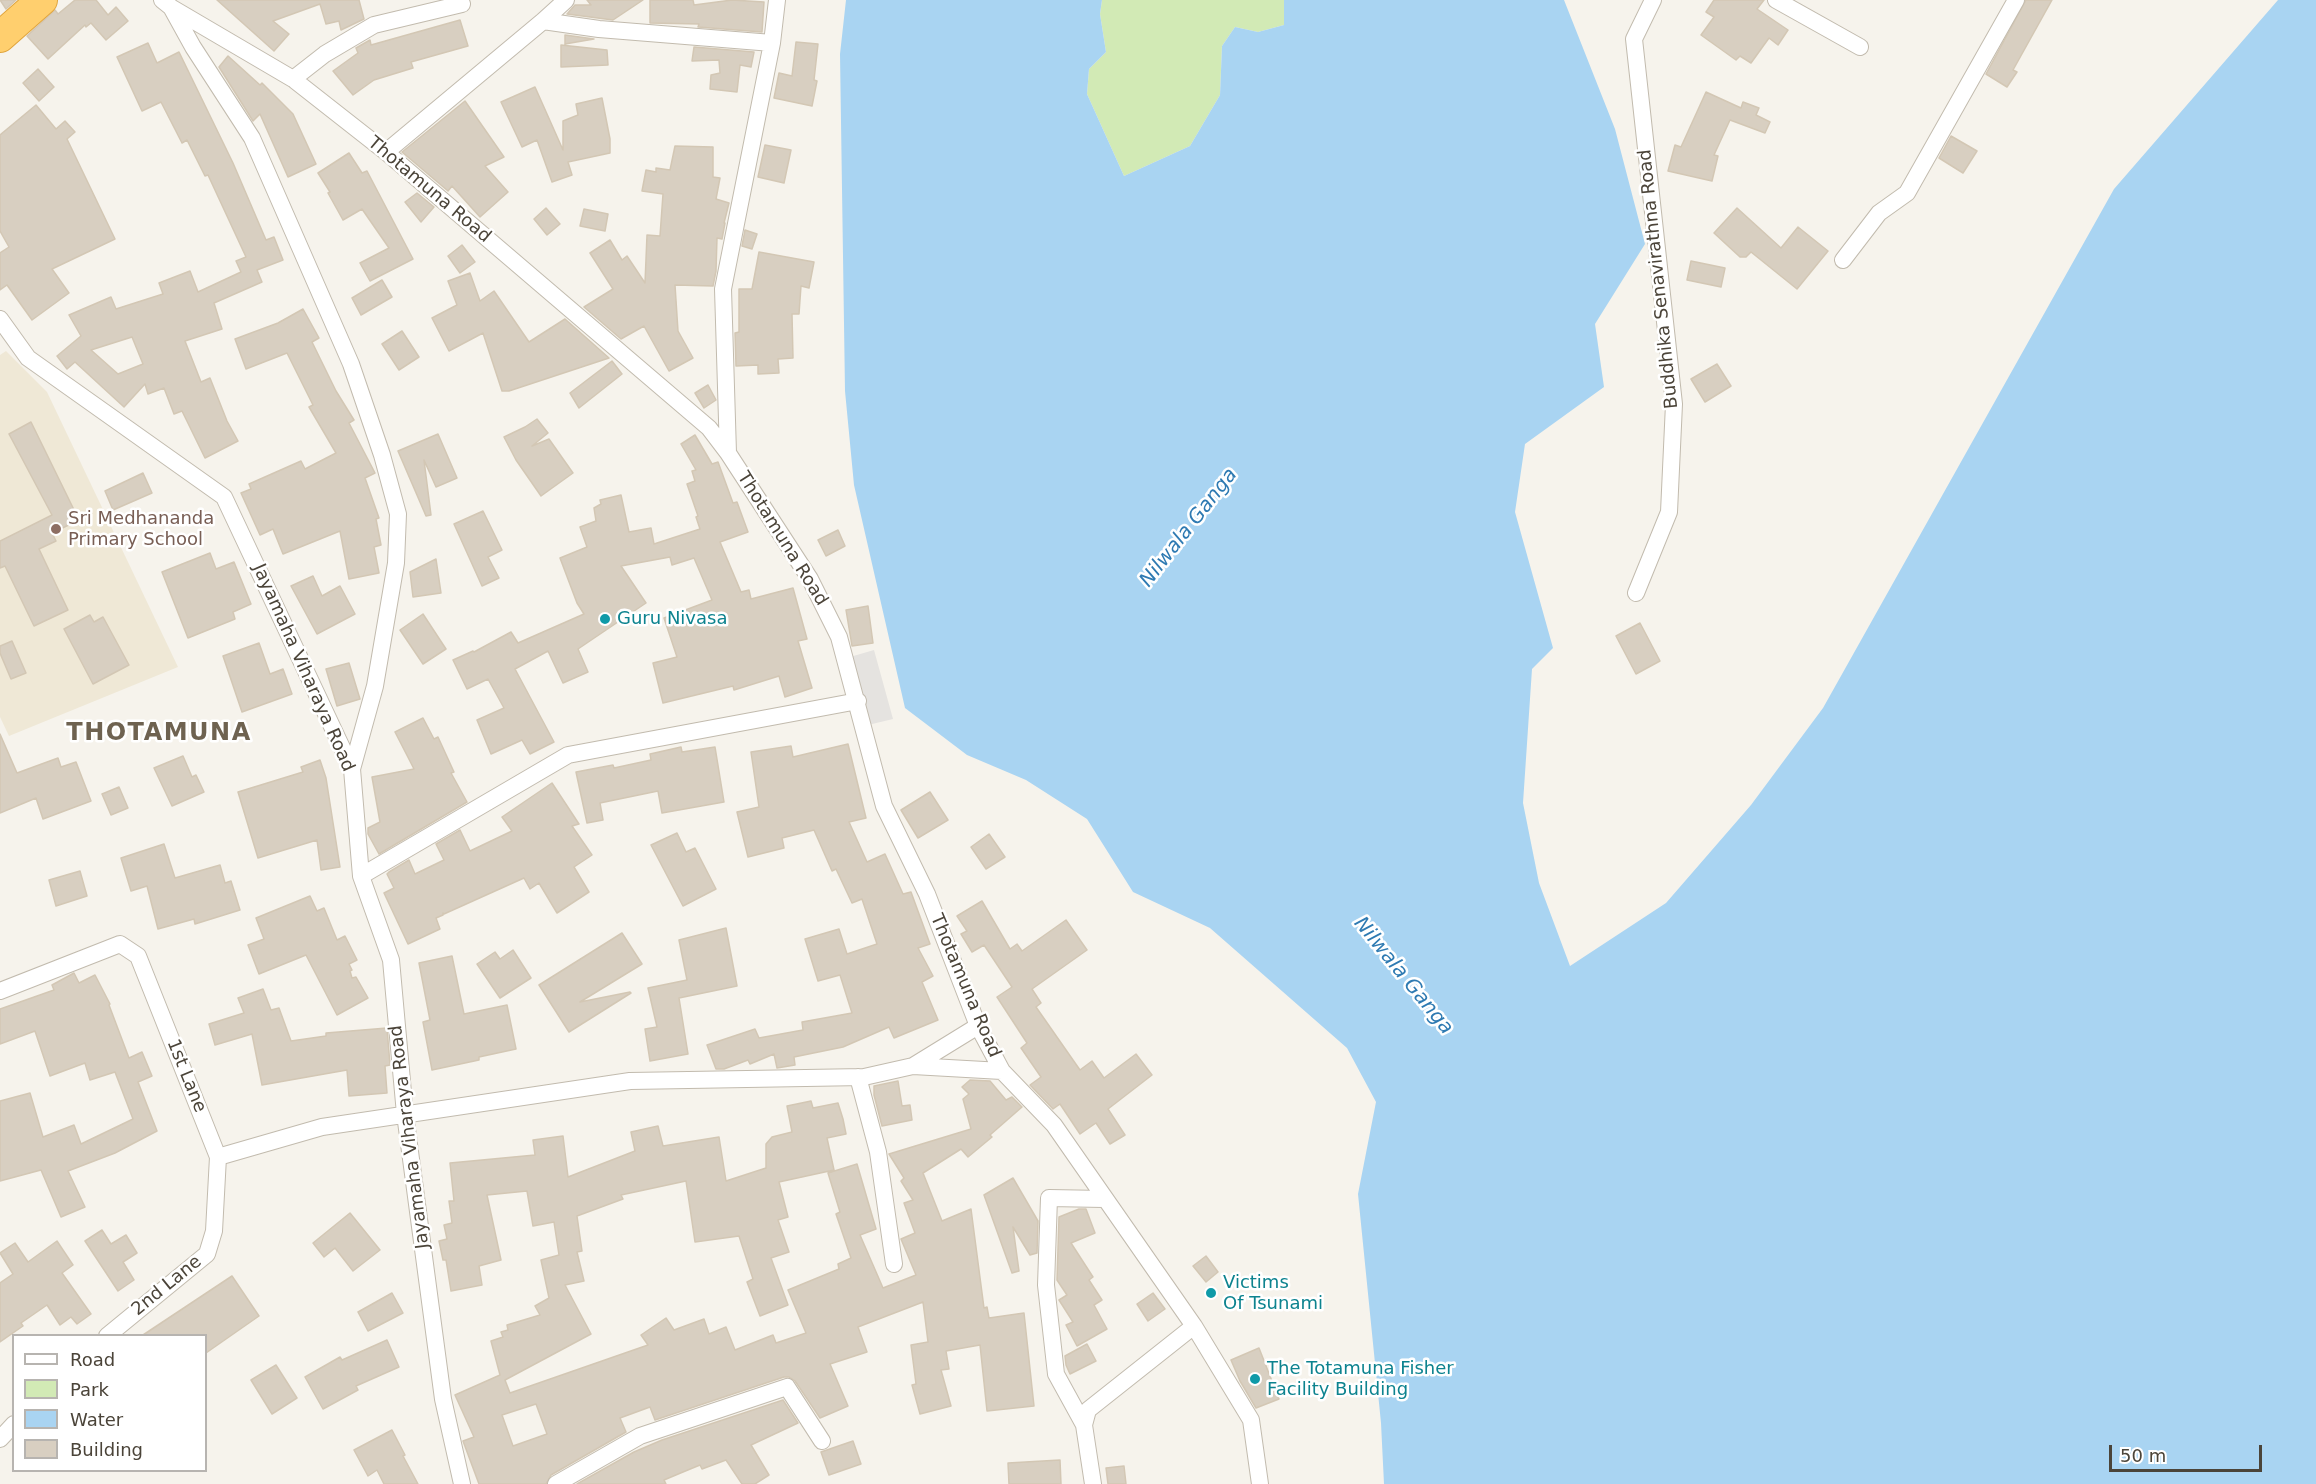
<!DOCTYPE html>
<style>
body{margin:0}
#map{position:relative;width:2316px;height:1484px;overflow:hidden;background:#f6f3ec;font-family:"DejaVu Sans",sans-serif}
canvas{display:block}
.legend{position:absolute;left:12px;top:1334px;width:195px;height:138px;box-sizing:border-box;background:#fff;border:2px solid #b7b4b0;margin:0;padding:8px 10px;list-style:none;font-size:18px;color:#4b4439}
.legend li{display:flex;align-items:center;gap:12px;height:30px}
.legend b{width:30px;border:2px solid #b7b4b0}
.scale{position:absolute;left:2109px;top:1445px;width:153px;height:27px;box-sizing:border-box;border:3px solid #4b4439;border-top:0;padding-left:8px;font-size:18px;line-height:21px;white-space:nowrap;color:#4b4439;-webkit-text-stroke:4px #fff;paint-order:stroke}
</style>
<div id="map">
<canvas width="2316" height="1484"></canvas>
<ul class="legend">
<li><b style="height:8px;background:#fff"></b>Road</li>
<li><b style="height:16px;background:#d2eab5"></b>Park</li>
<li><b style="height:16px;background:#a9d4f2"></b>Water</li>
<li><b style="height:16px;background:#d8cfc1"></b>Building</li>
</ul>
<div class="scale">50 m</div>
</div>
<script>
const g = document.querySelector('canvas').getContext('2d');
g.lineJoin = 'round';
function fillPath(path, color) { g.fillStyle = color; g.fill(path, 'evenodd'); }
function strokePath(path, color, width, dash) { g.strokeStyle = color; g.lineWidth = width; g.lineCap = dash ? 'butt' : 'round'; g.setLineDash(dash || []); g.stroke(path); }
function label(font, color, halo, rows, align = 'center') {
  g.font = font + ' "DejaVu Sans",sans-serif'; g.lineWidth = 5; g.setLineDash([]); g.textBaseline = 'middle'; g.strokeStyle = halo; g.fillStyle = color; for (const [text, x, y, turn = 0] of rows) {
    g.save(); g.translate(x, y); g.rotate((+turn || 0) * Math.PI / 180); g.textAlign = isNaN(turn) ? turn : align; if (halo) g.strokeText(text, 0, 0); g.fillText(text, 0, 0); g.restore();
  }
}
fillPath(new Path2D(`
 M6,351L47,392L178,667L9,736L0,717V355Z`), '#efe8d6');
fillPath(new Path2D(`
 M1102,0H1284V25L1258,32L1235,27L1222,46L1220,95L1190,146L1124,176L1087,94L1089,69L1106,52L1100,14Z`), '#d2eab5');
fillPath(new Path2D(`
 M874,650L893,719L868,725L850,657Z`), '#e5e3e0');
fillPath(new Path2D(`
 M846,0H1102L1100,14L1106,52L1089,69L1087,94L1124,176L1190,146L1220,95L1222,46L1235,27L1258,32L1284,25V0H1564L1615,129L1645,244L1595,324L1604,387L1525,444L1515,512L1553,648L1532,669L1523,803L1539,883L1570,966L1666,903L1751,805L1823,708L2114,189L2278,0H2316V1484H1384L1381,1423L1358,1194L1376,1102L1347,1048L1210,928L1133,892L1087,819L1026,780L967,755L905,708L854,485L845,391L840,54Z`), '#a9d4f2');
const building = new Path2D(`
 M0,0H16L6,9Z
 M75,0H96L108,15L116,7L128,21L106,40L91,23L86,27L85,25L48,59L27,36L55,10L58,14Z
 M217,0H359L364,19L341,30L339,21L326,24L320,4L273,21L289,34L274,51Z
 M587,0H643L613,20L567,14L575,5H591Z
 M650,0H693L694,5L732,0L764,2L762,32L698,27L699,24L650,23Z
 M1714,0H1764L1757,9L1788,30L1778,45L1769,38L1751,63L1740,56L1736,60L1701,35L1714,17L1706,12Z
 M2026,0H2052L2013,70L2017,72L2007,87L1986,74Z
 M460,20L468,46L411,62L413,68L374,80L353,95L333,71L358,53L356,48L370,40L371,45Z
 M565,35L594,39L565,44Z
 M796,42L818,44L814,80L817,81L812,106L774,98L779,73L792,76Z
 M148,43L157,63L179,52L233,163L266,240L274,237L283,260L257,270L262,282L214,303L222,329L185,341L201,382L210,378L227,421L238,441L205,458L182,411L174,414L164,388L148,394L145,384L124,407L75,362L67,369L57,356L81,336L69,315L111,297L116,309L163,294L159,283L190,271L198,292L241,272L236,261L246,257L208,175L205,176L187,140L182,143L161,102L142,111L117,57ZM132,337L143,364L118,374L91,350Z
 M561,45L607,50L608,65L561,67Z
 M694,47L754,52L751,67L740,65L737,92L710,89L711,75L720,73L719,60L692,61Z
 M228,56L260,85L262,83L293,114L316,164L288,177L260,114L253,121L219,67Z
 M38,69L54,87L39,101L23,83Z
 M535,87L563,150V121L578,115L576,104L602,98L610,139V153L568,162L572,175L552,182L537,140L522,147L501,102Z
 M1706,92L1741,108L1743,102L1759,108L1756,115L1770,122L1765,133L1730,120L1714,155L1718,156L1712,181L1668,171L1675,145L1681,147Z
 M465,101L504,157L485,166L508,192L480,217L452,186L448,191L402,152Z
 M36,105L56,129L65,121L75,132L67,139L115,239L52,269L69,293L32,320L7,285L0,290V253L9,247L0,231V135Z
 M1951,136L1977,151L1963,173L1939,158Z
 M765,145L791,150L784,183L758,177Z
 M675,146L713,147V177L720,178L716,199L729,203L724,223H725L722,239L717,238L716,271L713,286L675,285L678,331L693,358L669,371L644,326L621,339L584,307L613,289L590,253L610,240L622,260L627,256L645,283L647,235L660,236L663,194L642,191L646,170L656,172V168L670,170Z
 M349,153L362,173L367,171L413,259L370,281L360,263L389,248L362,209L343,220L328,193L330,192L318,173Z
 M417,193L434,207L421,222L405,202Z
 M546,208L560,224L547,235L534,219Z
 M1737,208L1781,248L1798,227L1828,251L1797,289L1751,252L1746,257H1740L1714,233Z
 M584,209L608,214L605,231L580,226Z
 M745,230L757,234L752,249L742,246Z
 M462,245L475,262L460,273L448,256Z
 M759,252L814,262L809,288L801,286L799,314H792L793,358L778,359L779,373L758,374V365L736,366L735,333L739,332V289H752Z
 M1691,261L1725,268L1721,287L1687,280Z
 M470,273L480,301L494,291L529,342L565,319L609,358L509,391H502L483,333L449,351L432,318L457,305L448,281Z
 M382,280L392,297L361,315L352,298Z
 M303,309L319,338L312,342L336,391L354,420L349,423L375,473L365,478L379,518L376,519L381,545L374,547L379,573L349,579L340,531L283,554L273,529L260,535L241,493L251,489L249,484L301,461L305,469L336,453L309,407L313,405L287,353L246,369L235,339L278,323Z
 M402,331L419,357L399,370L382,344Z
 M612,361L622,374L579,408L570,393Z
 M1717,364L1731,386L1705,402L1691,379Z
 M708,385L716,400L704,408L695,393Z
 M537,419L548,433L532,446L549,439L573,473L541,496L516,460L504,437L525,427Z
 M31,422L79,520L52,533L56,541L39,549L68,610L34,626L5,566L0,568V541L52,515L9,434Z
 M438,434L457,478L436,487L424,460L431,515L426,516L398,451Z
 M695,435L712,464L718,462L733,503L737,502L748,532L720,542L741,592L749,590L751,599L793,588L807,639L798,641L812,688L785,697L779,676L734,690L733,686L663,703L653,663L677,657L664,618L712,600L694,558L672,565L670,557L621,566L646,603L578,649L588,672L563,683L548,651L515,669L554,742L530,754L522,740L491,754L477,720L504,708L488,679L467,689L453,660L473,651L474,652L511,632L518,643L584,614L577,603L560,558L587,547L580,527L596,521L594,508L601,504L600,500L621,495L629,532L651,528L654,544L700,529L696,517L698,516L687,484L695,481L692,471L696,470L681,444Z
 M143,473L152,493L113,510L105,491Z
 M483,511L502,550L488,557L499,578L482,586L454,524Z
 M838,530L845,546L826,556L818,540Z
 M210,553L216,569L234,562L251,604L233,612L235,619L188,638L162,572Z
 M436,559L441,593L413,597L410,572Z
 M313,576L322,596L340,586L355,614L317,634L291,586Z
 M868,606L873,643L852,646L846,610Z
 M423,614L446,649L423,664L400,630Z
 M90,615L94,622L103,617L129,665L93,684L64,629Z
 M1640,623L1660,661L1636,674L1616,636Z
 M12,641L26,673L11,679L0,653V646Z
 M259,643L270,674L283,669L292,694L242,712L223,656Z
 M349,663L360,699L337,706L326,669Z
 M423,718L434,739L438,737L454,772L451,773L467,802L379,854L368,834V828L380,822L372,777L414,769L395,732Z
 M0,734L17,773L58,758L61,767L76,762L91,801L43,819L36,798L0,813Z
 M848,744L866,818L849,822L867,862L885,854L903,894L911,892L930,944L918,948L933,976L922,982L938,1020L894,1038L889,1027L843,1047L794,1057L795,1065L777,1068L774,1054L750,1064L748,1060L724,1069H716L707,1045L755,1029L759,1038L803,1030L802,1022L852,1013L840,975L818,981L805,939L839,929L847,954L877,944L862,899L852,903L836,869L832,871L814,830L782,838L784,848L748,857L737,812L759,807L751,752L791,746L793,757Z
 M681,747L682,752L715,747L724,802L662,813L658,791L600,803L603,820L587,823L576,772L613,765L614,768L651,760L650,754Z
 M183,756L192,777L196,775L204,792L172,806L154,768Z
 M320,760L326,778L340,867L321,870L317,840L258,858L238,792L303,772L301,767Z
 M552,783L579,824L572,826L592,855L574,867L589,892L557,913L539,883L530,889L524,878L444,914L443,913V915L436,918L440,929L408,944L384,893L394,888L387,874L389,872L409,860L415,874L444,860L436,844L460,830L470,851L512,831L502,817Z
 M119,787L128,808L111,815L102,794Z
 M930,792L948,820L918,838L901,810Z
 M677,833L686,852L695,848L716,889L683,906L651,845Z
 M989,834L1005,857L986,869L971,847Z
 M164,844L175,878L220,865L225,883L231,881L240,910L195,924L194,919L158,929L147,886L131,891L121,858Z
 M80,871L87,896L56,906L49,880Z
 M310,896L317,911L324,908L337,940L345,936L357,960L349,964L352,970L350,971L352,978L356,977L368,998L337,1015L306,955L259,974L248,945L264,939L256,918Z
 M982,901L1010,949L1017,944L1022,951L1066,920L1087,950L1032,989L1041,1003L1036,1007L1080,1070L1092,1061L1104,1078L1136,1054L1152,1075L1108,1109L1125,1135L1110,1144L1096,1123L1080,1134L1060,1104L1053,1109L1030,1085L1041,1077L1021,1048L1027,1043L997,997L1012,987L984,945L972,952L961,934L967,931L957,916Z
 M726,928L737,986L679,998L688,1054L650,1061L645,1029L657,1027L648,988L687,980L679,940Z
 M622,933L642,964L580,1002L630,992L631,993L569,1032L539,985Z
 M513,950L531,978L500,998L477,964L495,952L500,959Z
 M452,956L464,1014L507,1005L516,1049L479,1057V1060L432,1070L423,1022L430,1020L419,963Z
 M74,973L79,983L95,975L110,1004L109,1005L129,1058L142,1052L152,1076L138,1082L157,1131L115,1153L68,1171L85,1207L61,1217L41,1170L0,1181V1101L30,1093L43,1137L74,1125L81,1144L133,1119L115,1072L90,1080L85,1063L50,1076L35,1031L0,1044V1009L54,990L52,985Z
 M263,989L271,1010L279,1008L291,1041L326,1036V1033L387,1028L390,1065L385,1066L387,1093L349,1096L347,1070L262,1085L252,1034L215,1045L209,1024L244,1013L238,998Z
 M970,1080L990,1081L1006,1100L1012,1097L1022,1107L990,1135L992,1137L968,1157L961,1149L923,1173L942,1221L971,1209L984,1308L987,1307L989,1318L1024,1313L1034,1406L987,1411L980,1345L946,1351L949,1369L941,1370L951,1406L920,1414L912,1385L916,1384L911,1345L928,1342L923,1302L858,1327L867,1352L830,1364L848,1406L820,1418L795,1381L789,1377H784L655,1420L650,1407L620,1418L626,1432L551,1475L546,1484H479L463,1441L474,1437L455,1395L500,1375L491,1341L503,1337L501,1332L508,1330L507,1325L540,1315L535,1306L549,1298L541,1260L559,1255L554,1222L533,1226L527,1191L487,1195L501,1260L479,1266L482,1285L451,1291L446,1260H443L439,1241L447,1239L444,1225L452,1223L449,1201H454L450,1163L535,1155L533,1140L563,1136L568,1177L635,1151L631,1132L658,1126L663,1146L719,1137L726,1181L766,1168V1144L772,1137L792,1132L787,1106L811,1101L813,1108L838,1103L843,1119L846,1134L827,1138L834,1170L779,1182L788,1217L778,1220L789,1252L771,1258L788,1305L760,1316L747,1282L753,1279L739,1236L695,1242L686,1181L621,1195L623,1199L577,1216L582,1251L577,1252L584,1281L565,1285L591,1334L505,1380L510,1393L648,1345L641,1335L666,1318L674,1330L704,1319L709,1334L726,1327L735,1350L773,1335L776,1343L806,1333L788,1290L839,1269L838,1264L851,1258L836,1214L840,1212L828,1173L857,1164L876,1229L860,1235L883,1288L916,1275L901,1239L915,1233L904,1203L913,1200L901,1181L904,1178L889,1154L971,1129L963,1099L969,1094L962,1087ZM536,1404L547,1434L513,1446L502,1415Z
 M898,1081L902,1106L910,1105L912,1120L882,1126L874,1095V1086Z
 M1013,1178L1038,1221L1037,1253L1030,1255L1013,1227L1019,1271L1012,1273L984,1195Z
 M1079,1209H1086L1095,1233L1071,1243L1093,1277L1089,1280L1102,1300L1094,1305L1107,1329L1077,1346L1066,1325L1073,1322L1059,1300L1067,1295L1057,1280L1059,1217Z
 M350,1213L380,1250L353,1271L335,1248L324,1257L313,1243Z
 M102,1230L111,1244L126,1235L137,1253L123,1262L134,1280L118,1291L85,1241Z
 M57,1241L73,1265L62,1273L91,1314L77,1324L71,1317L60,1325L47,1305L21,1323L23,1326L0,1342V1283L13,1274L0,1253L15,1243L28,1262Z
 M1206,1256L1218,1272L1206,1282L1193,1266Z
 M232,1276L259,1316L206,1353V1335H143Z
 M392,1293L403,1313L368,1331L358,1312Z
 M1153,1293L1165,1309L1148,1321L1137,1304Z
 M387,1340L399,1367L356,1386L358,1390L323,1409L305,1377L340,1357L342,1360Z
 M1087,1344L1096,1361L1070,1374L1066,1365L1065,1356Z
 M1259,1348L1279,1399L1256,1408L1240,1381L1231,1360Z
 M276,1365L297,1398L272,1414L251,1380Z
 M783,1400L798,1423L751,1445L769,1475L755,1484H742L726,1460L702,1469L700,1465L683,1472L664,1480L666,1484H577L634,1452L662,1440Z
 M392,1430L405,1455L403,1456L418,1484H384L377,1470L368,1476L354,1450Z
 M853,1441L861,1464L829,1475L821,1452Z
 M1060,1460L1061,1484H1009L1008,1463Z
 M1124,1466L1126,1484H1108L1106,1468Z`);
fillPath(building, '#d8cfc1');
strokePath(building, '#d3c7b4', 1.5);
const street = new Path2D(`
 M162,0L172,8L293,79L386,152L709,428L728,453L810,579L839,637L884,806L927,894L978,1026L1002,1071L1054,1125L1194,1326L1251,1420L1260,1484
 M1776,0L1860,47
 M172,9L193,47L252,138L351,364L382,455L398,514L396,563L375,686L352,769
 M543,21L599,29L772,43
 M293,79L325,54L374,25L462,4
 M386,152L543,21L566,0
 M1843,260L1879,213L1907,193L2016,0
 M0,319L28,358L224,497L352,769L361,876L391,960L405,1114L443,1399L462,1484
 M728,453L723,289L772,43L777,0
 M1636,593L1669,512L1674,404L1634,39L1653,0
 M361,876L568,755L858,701
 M0,991L120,944L138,956L218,1157L322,1127L630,1081L864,1077L913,1066L1002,1071
 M913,1066L978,1026
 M858,1077L878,1152L894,1264
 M107,1336L207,1254L214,1231L218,1157
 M1084,1425L1056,1374L1046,1285L1049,1198L1104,1199
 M0,1439L14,1424
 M556,1484L640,1436L787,1387L822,1441
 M1093,1484L1084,1425L1088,1410L1194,1326`);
const highway = new Path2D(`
 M0,37L42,0`);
strokePath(street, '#c2bbae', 18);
strokePath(highway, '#e0a43c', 32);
strokePath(street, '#fff', 16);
strokePath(highway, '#ffcf6e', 30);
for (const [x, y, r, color] of [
 [56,529,6,"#8d6e63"],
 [605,619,6,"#0f9aa8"],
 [1211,1293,6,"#0f9aa8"],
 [1255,1379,6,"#0f9aa8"]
]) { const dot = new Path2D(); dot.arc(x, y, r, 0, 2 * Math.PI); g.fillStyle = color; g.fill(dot); strokePath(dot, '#fff', 2); }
label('18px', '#4b4439', '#fff', [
 ["Thotamuna Road",429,190,40],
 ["Buddhika Senavirathna Road",1659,279,-96],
 ["Thotamuna Road",782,539,58],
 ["Jayamaha Viharaya Road",303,668,66],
 ["Thotamuna Road",965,986,67],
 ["1st Lane",186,1076,68],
 ["Jayamaha Viharaya Road",410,1137,-97],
 ["2nd Lane",167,1286,-39]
]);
label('18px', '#785e54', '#fff', [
 ["Sri Medhananda",68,519],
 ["Primary School",68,540]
], 'left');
label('18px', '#0d838f', '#fff', [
 ["Guru Nivasa",617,619],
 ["Victims",1223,1283],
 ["Of Tsunami",1223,1304],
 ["The Totamuna Fisher",1267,1369],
 ["Facility Building",1267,1390]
], 'left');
label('italic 20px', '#2e7ab2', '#fff', [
 ["Nilwala Ganga",1189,528,-52],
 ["Nilwala Ganga",1403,976,51]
]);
g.letterSpacing = '1.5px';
label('bold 24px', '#6e6250', '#fff', [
 ["THOTAMUNA",159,734]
]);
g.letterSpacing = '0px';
</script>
